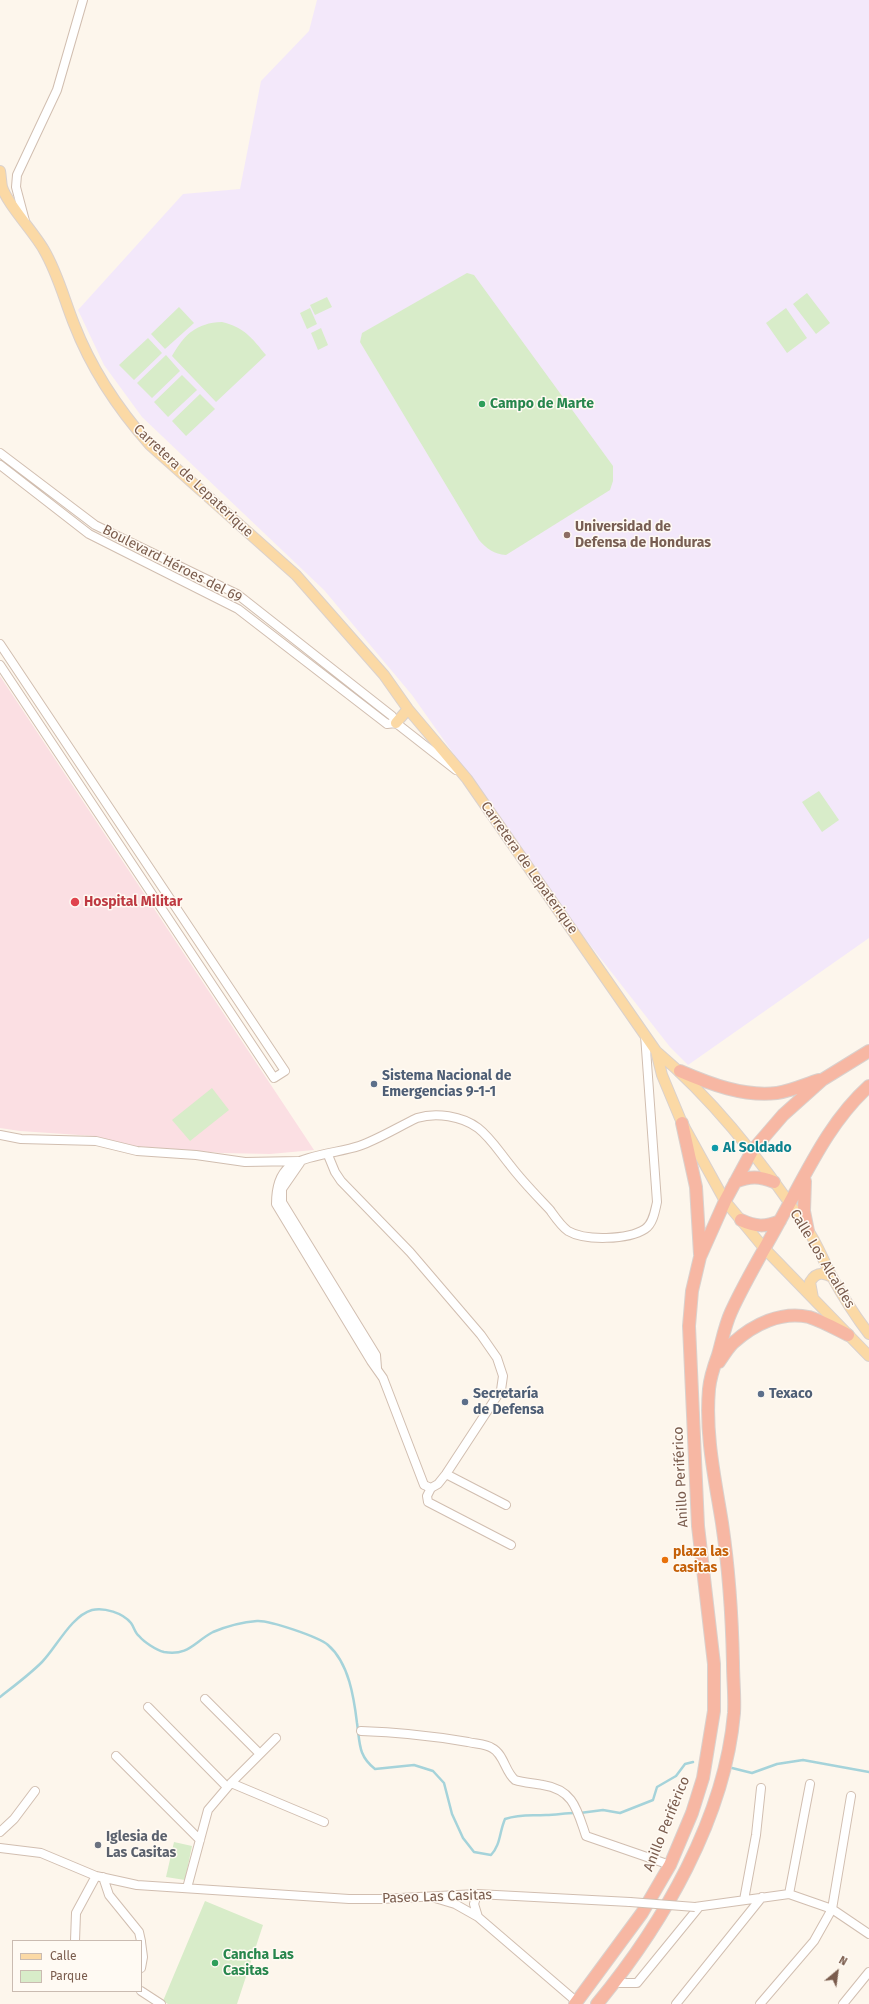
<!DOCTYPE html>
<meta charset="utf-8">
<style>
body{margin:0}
#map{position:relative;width:869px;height:2004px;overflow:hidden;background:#fdf6ec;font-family:"Fira Sans",sans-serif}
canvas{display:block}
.legend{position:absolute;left:12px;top:1940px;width:130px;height:52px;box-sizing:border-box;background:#fffaf3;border:1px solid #cabbb1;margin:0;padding:5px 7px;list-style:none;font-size:12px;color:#7a5c4d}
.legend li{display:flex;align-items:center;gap:8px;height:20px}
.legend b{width:20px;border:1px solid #cabbb1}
.north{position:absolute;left:817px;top:1952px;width:40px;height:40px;-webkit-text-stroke:3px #fffaf3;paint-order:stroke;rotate:29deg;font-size:11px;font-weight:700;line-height:16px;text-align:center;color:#7a5c4d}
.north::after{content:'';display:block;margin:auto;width:14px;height:18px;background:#7a5c4d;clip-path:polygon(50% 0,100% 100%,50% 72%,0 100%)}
</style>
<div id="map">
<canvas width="869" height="2004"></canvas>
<ul class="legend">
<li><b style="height:5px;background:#fbd9a5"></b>Calle</li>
<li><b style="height:11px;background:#d8ecc9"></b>Parque</li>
</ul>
<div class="north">N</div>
</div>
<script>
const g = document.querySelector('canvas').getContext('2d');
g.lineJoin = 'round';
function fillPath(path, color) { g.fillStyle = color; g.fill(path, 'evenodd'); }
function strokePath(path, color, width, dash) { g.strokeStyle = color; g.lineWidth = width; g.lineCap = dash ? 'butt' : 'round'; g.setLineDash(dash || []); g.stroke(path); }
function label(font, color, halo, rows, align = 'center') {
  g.font = font + ' "Fira Sans",sans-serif'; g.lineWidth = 3; g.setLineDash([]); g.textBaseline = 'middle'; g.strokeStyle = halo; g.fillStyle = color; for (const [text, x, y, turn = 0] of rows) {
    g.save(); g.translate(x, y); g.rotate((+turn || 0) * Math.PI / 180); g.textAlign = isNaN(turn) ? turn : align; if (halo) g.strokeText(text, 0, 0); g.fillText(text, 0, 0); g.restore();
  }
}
fillPath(new Path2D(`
 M317,0H869V938L688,1065L670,1047L576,927L412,695L324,590L142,417L104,365L78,310L183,194L240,189L261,81L309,31Z`), '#f3e8fa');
fillPath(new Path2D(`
 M0,676L314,1150L270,1154L222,1153L135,1146L94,1136L20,1131L0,1128Z`), '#fbdfe3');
fillPath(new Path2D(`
 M467,273L474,275L613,466V481L610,490L506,555C494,554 487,549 479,540L360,342L362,333Z
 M807,293L830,323L816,334L793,304Z
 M327,297L332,307L315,315L310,305Z
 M179,307L194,323L165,349L151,334Z
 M310,308L317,324L307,329L300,313Z
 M786,308L807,338L787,353L766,323Z
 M222,322C244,327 252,338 266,355L216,402L172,356C185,334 196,323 222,322Z
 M321,328L328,345L318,350L311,333Z
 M148,338L162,353L134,380L119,365Z
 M166,355L180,371L152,398L137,383Z
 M182,375L197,390L168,417L154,402Z
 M200,394L215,409L186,436L172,421Z
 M819,791L839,820L822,832L802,802Z
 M212,1088L229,1110L190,1141L172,1120Z
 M174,1842L192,1846L185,1880L166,1877Z
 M205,1901L263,1925L237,2004H168L163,2001Z`), '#d8ecc9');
strokePath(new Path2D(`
 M0,1697C14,1686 29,1675 42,1662C56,1648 71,1616 92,1610C104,1607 123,1613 131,1623C134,1627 135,1633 139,1636C144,1642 156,1650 164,1652C189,1656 194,1642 213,1632C225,1627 243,1622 257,1621C269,1620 319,1637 328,1645C349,1663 354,1698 357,1723C360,1743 358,1756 375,1769L414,1765L433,1771L444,1783L452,1814L463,1838L474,1852L491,1855C501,1844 499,1833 505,1819C521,1814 530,1816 546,1815C556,1815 565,1813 575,1813
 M732,1768L752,1773L777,1764L803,1760L869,1772
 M580,1813L603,1810L620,1813L653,1800L657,1787L676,1776L685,1764L693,1762`), '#a5d3da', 2.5);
const minor = new Path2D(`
 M25,221L16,187L17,175L57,90L83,0
 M0,453L95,525L237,594L392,716L396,723L456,770
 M0,465L89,534L238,609L387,724L396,723
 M0,644L285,1071L274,1078L0,665
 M0,1135L21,1139L96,1141L137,1151L196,1155L245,1162L299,1161
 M328,1155L335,1172L341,1181L410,1252L481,1335L497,1358L503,1376L501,1390L446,1474L438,1484L431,1488L424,1485L383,1378L371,1361L276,1204C276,1192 278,1176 289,1167C302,1156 341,1152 359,1146C379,1139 398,1127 417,1118C436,1112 462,1116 478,1128C491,1138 500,1153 510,1165C522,1181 536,1195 550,1210C555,1217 561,1226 568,1231C585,1241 628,1240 645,1229C653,1224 655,1211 657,1202L645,1035
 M300,1163L282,1189V1202L376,1355L377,1368
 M446,1474L506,1505
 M431,1488L427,1496L428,1502L511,1545
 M205,1699L260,1754
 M148,1707L227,1787
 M361,1731C397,1732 433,1736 468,1742C476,1744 486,1744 492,1748C504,1754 505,1772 515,1780C524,1783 534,1783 543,1785C574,1790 577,1810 586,1836L670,1865
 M116,1756L200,1840
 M231,1783L324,1822
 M0,1832L14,1819L35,1791
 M0,1848L41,1853L96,1876L137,1885L349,1899H381L477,1894L630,1902
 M103,1877L109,1895L139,1932L141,1941
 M187,1888L208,1810L231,1783L276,1738
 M477,1894L474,1904L478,1917
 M789,1894L810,1784
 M435,1898L455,1904L478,1917L577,2002
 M744,1900L756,1835L761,1788
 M695,1907L789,1894L832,1909L869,1934
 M75,1941L76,1913L96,1876
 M141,1942L143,1957L141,1968
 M615,1983H637L699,1907
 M141,1991L161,2004
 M676,2004L762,1897
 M760,2004L814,1941L832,1909L851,1796
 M843,2004L869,1972`);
const major = new Path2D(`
 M0,171C1,176 1,182 2,187C7,204 34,232 44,250C58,274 64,299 74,324C91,368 119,410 150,445L296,575L384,675L408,709L467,779L656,1051C715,1101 765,1165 807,1229C817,1243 823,1260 831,1275C842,1295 855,1316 869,1334
 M396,723L408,709
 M656,1051L662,1075L682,1123L725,1201L764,1248L869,1356
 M813,1298L810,1282C816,1272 823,1272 832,1277`);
const highway = new Path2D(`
 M680,1071C710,1084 744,1097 777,1093C791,1091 806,1084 819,1080
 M682,1123L696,1187L700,1254
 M805,1181L804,1211L808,1231
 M735,1182C750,1176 759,1176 774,1182
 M741,1220C756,1227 765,1227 780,1221
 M719,1362C723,1356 728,1348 733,1343C754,1324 781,1311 809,1317C822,1321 836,1329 848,1335
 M575,2004L642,1913L670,1865L692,1813L703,1778L714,1711V1664L698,1526L689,1326L692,1291L700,1257L725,1201L752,1151L783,1115L822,1080L869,1051
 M597,2004C663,1924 725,1818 734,1713C735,1697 733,1680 733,1663C732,1616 729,1570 722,1523C715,1479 705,1435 709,1389C710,1378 714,1366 718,1355C722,1341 725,1325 731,1312C746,1279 766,1247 783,1215C808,1170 830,1121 869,1086`);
strokePath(minor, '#d1beb0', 10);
strokePath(major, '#dad1cd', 12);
strokePath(highway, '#dad1cd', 14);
strokePath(minor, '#fff', 8);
strokePath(major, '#fbd9a5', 10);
strokePath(highway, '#f7b7a3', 12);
const minorBridge = new Path2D(`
 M630,1902L695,1907`);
strokePath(minorBridge, '#d1beb0', 10, []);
strokePath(minorBridge, '#fff', 8);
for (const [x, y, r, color] of [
 [482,404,4,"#2e9e5b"],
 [567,535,4,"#8d6e63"],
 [75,902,5,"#e0444e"],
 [374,1084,4,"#5c6f8a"],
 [715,1148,4,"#0f9aa8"],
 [761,1394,4,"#5c6f8a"],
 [465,1402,4,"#5c6f8a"],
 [665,1560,4,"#e8710a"],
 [98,1845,4,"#6b7280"],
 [215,1963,4,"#2e9e5b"]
]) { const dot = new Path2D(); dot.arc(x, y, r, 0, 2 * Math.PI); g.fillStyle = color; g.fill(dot); strokePath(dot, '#fffaf3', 1.5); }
label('bold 14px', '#27864d', '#fffaf3', [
 ["Campo de Marte",490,404],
 ["Cancha Las",223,1955],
 ["Casitas",223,1971]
], 'left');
label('14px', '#7a5c4d', '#fffaf3', [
 ["Carretera de Lepaterique",193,481,43],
 ["Boulevard Héroes del 69",172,564,27],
 ["Carretera de Lepaterique",529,868,55],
 ["Calle Los Alcaldes",822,1259,59],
 ["Anillo Periférico",681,1477,-93],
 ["Anillo Periférico",667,1824,-68],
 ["Paseo Las Casitas",437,1897,-2]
]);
label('bold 14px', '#785e54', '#fffaf3', [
 ["Universidad de",575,527],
 ["Defensa de Honduras",575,543]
], 'left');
label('bold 14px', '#be3a42', '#fffaf3', [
 ["Hospital Militar",84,902]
], 'left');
label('bold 14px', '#4e5e75', '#fffaf3', [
 ["Sistema Nacional de",382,1076],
 ["Emergencias 9-1-1",382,1092],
 ["Secretaría",473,1394],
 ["de Defensa",473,1410],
 ["Texaco",769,1394]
], 'left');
label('bold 14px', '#0d838f', '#fffaf3', [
 ["Al Soldado",723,1148]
], 'left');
label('bold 14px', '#c56008', '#fffaf3', [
 ["plaza las",673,1552],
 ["casitas",673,1568]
], 'left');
label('bold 14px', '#5b616d', '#fffaf3', [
 ["Iglesia de",106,1837],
 ["Las Casitas",106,1853]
], 'left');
</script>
